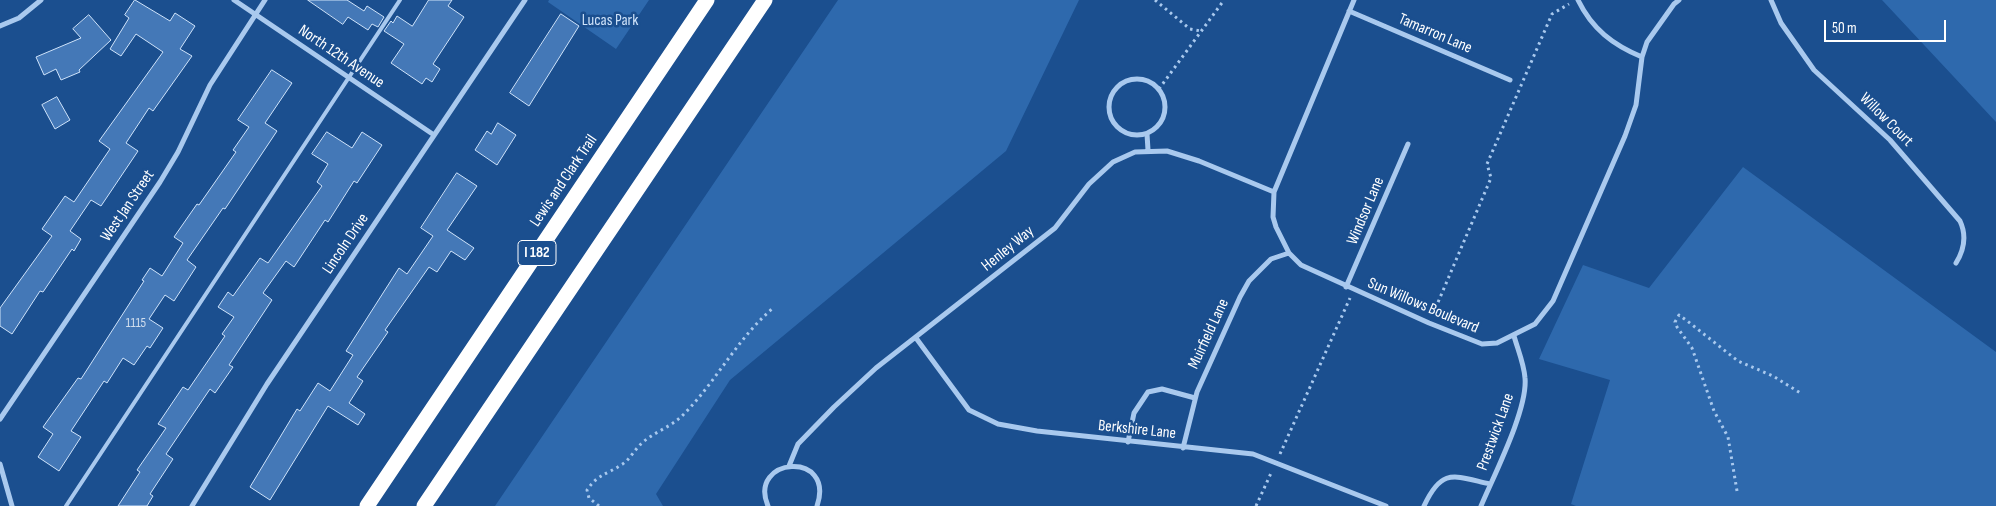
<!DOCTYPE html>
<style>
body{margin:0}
#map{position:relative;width:1996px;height:506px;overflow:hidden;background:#1b4f8f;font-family:"Sofia Sans Condensed",sans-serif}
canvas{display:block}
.scale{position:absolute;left:1824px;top:20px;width:122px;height:22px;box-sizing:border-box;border:2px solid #fff;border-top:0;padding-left:6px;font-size:15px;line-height:18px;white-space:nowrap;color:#fff;-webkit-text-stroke:4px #1b4f8f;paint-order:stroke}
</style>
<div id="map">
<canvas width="1996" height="506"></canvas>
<div class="scale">50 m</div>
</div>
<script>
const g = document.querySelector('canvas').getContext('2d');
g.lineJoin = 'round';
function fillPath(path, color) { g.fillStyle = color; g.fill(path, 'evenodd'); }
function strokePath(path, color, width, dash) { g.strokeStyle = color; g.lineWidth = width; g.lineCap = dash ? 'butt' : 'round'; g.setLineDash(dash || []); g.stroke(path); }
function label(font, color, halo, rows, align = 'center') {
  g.font = font + ' "Sofia Sans Condensed",sans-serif'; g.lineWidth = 5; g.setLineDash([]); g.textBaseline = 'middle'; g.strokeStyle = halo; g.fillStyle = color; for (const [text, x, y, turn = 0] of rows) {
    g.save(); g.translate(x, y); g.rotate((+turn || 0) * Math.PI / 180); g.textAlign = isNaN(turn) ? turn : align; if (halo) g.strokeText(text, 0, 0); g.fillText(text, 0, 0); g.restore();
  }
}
fillPath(new Path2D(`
 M549,0H649L616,49L548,2Z
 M838,0H1079L1006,151L730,380L656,494L663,506H495Z
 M1882,0H1996V122Z
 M1743,167L1996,352V506H1576L1571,504L1610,380L1539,359L1583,265L1649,288Z`), '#2e69ad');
const building = new Path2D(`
 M135,0L170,21L175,13L195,26L180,49L192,56L153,111L149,108L126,143L138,151L101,206L91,200L70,231L81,239L74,251L72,249L43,292L40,291L12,334L0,326V308L52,236L42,229L65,196L74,202L110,149L99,141L163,52L136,34L121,56L110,49L129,18L125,15Z
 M308,0H347L364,11L367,6L384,17L378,27L372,24L368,30L348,17L343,24Z
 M429,0H452L448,6L464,17L433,64L440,69L432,82L426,78L422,84L391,63L404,44L384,31L391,21L393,23L397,16L412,26Z
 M561,14L579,26L529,106L510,93Z
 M89,15L111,40L79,70L80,72L61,80L56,69L44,75L36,57L81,38L73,29Z
 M272,70L292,83L265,123L277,131L225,209L223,208L187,260L196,267L174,301L165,295L149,319L163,328L150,348L147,346L134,365L123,358L107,383L104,381L71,431L81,437L59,471L38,457L53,434L43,427L78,378L81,379L144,281L142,280L150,268L162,276L183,243L174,237L197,204L199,205L236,152L233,150L249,127L238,120Z
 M57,97L70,120L55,129L42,105Z
 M498,123L516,135L497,165L475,150L487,131L491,134Z
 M327,132L352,148L362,132L382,145L357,183L354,181L328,222L325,220L294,267L286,261L263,293L272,300L229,365L233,367L215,393L210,389L166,454L173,459L150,494L153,496L147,506H118L140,472L137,470L166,428L158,424L183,387L188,390L225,336L222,334L234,317L218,307L228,292L233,296L260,258L268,263L322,186L317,182L328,164L312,154Z
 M457,173L477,186L447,230L474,248L465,260L451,251L437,272L429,267L385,330L388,332L357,377L363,381L349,403L365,414L358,425L328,406L270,500L250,487L297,409L300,411L318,383L330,391L353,355L346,351L399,268L407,274L433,236L421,228Z`);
fillPath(building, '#4478b7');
strokePath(building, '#cfe3fa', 1);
strokePath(new Path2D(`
 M1155,0L1190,29L1201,31
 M1159,89L1224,0
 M1433,314L1491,178L1487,164L1552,14L1569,4
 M1280,454L1350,298
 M1737,491L1728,437L1714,411L1692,348L1677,327L1675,322L1679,315L1686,320L1738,361L1773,376L1802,394
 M599,506L589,498L587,490C598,474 606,475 621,465C630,460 634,450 642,443C654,432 671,427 683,415C716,382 737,339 772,309
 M1256,506L1272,471`), '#a9c9ee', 3, [2.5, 4]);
strokePath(new Path2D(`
 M66,506L400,0`), '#a9c9ee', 4);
strokePath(new Path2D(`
 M234,0L434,135
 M1354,0L1274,192L1273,217L1276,227L1289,253L1301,265L1429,323L1482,344L1497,343L1535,324L1553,301L1625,136L1636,105L1642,57L1647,42L1674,4L1679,0
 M1578,0C1592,29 1613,45 1642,57
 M1771,0L1781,23L1814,70L1890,140L1960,221C1967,236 1964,250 1956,263
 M1349,11L1510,80
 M0,26L19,18L41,0
 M1109 107a28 28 0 1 1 56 0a28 28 0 1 1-56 0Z
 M1147,134L1148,150
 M1346,287L1408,144
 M916,338L969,410L998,424L1037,431L1253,454L1386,506
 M0,419L160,182L178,152L210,85L265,0
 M1128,442L1134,413L1148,392L1162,389L1195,398
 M1183,448L1197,392L1240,297L1249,281L1271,259L1289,253
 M0,464L12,506
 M789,466L798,444L834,407L876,368L1055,228L1089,184L1113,162L1135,152L1167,151L1199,161L1274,192
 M192,506L267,384L525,0
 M768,506C747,457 836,450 817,506
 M1424,506C1442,467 1454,476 1490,484
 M1481,506C1494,475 1528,409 1525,378C1524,364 1518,350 1514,336`), '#a9c9ee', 5);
strokePath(new Path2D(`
 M367,506L707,0
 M424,506L765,0`), '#fff', 15);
label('14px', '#d0dded', null, [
 ["1115",136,323]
]);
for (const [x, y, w] of [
 [537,253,38]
]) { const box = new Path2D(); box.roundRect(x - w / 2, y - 12.5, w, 25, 4); g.fillStyle = '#1b4f8f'; g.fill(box); strokePath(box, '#fff', 1); }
label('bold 15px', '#fff', null, [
 ["I 182",537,253]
]);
label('16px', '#cfe3fa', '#1b4f8f', [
 ["Lucas Park",610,21]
]);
label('16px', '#fff', '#1b4f8f', [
 ["Tamarron Lane",1435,34,23],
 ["North 12th Avenue",341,57,34],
 ["Willow Court",1886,120,45],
 ["Lewis and Clark Trail",564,181,-56],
 ["West Jan Street",128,206,-56],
 ["Windsor Lane",1366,211,-67],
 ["Lincoln Drive",346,244,-56],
 ["Henley Way",1008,249,-39],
 ["Sun Willows Boulevard",1423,306,23],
 ["Muirfield Lane",1209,334,-65],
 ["Berkshire Lane",1137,430,6],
 ["Prestwick Lane",1496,432,-70]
]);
</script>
